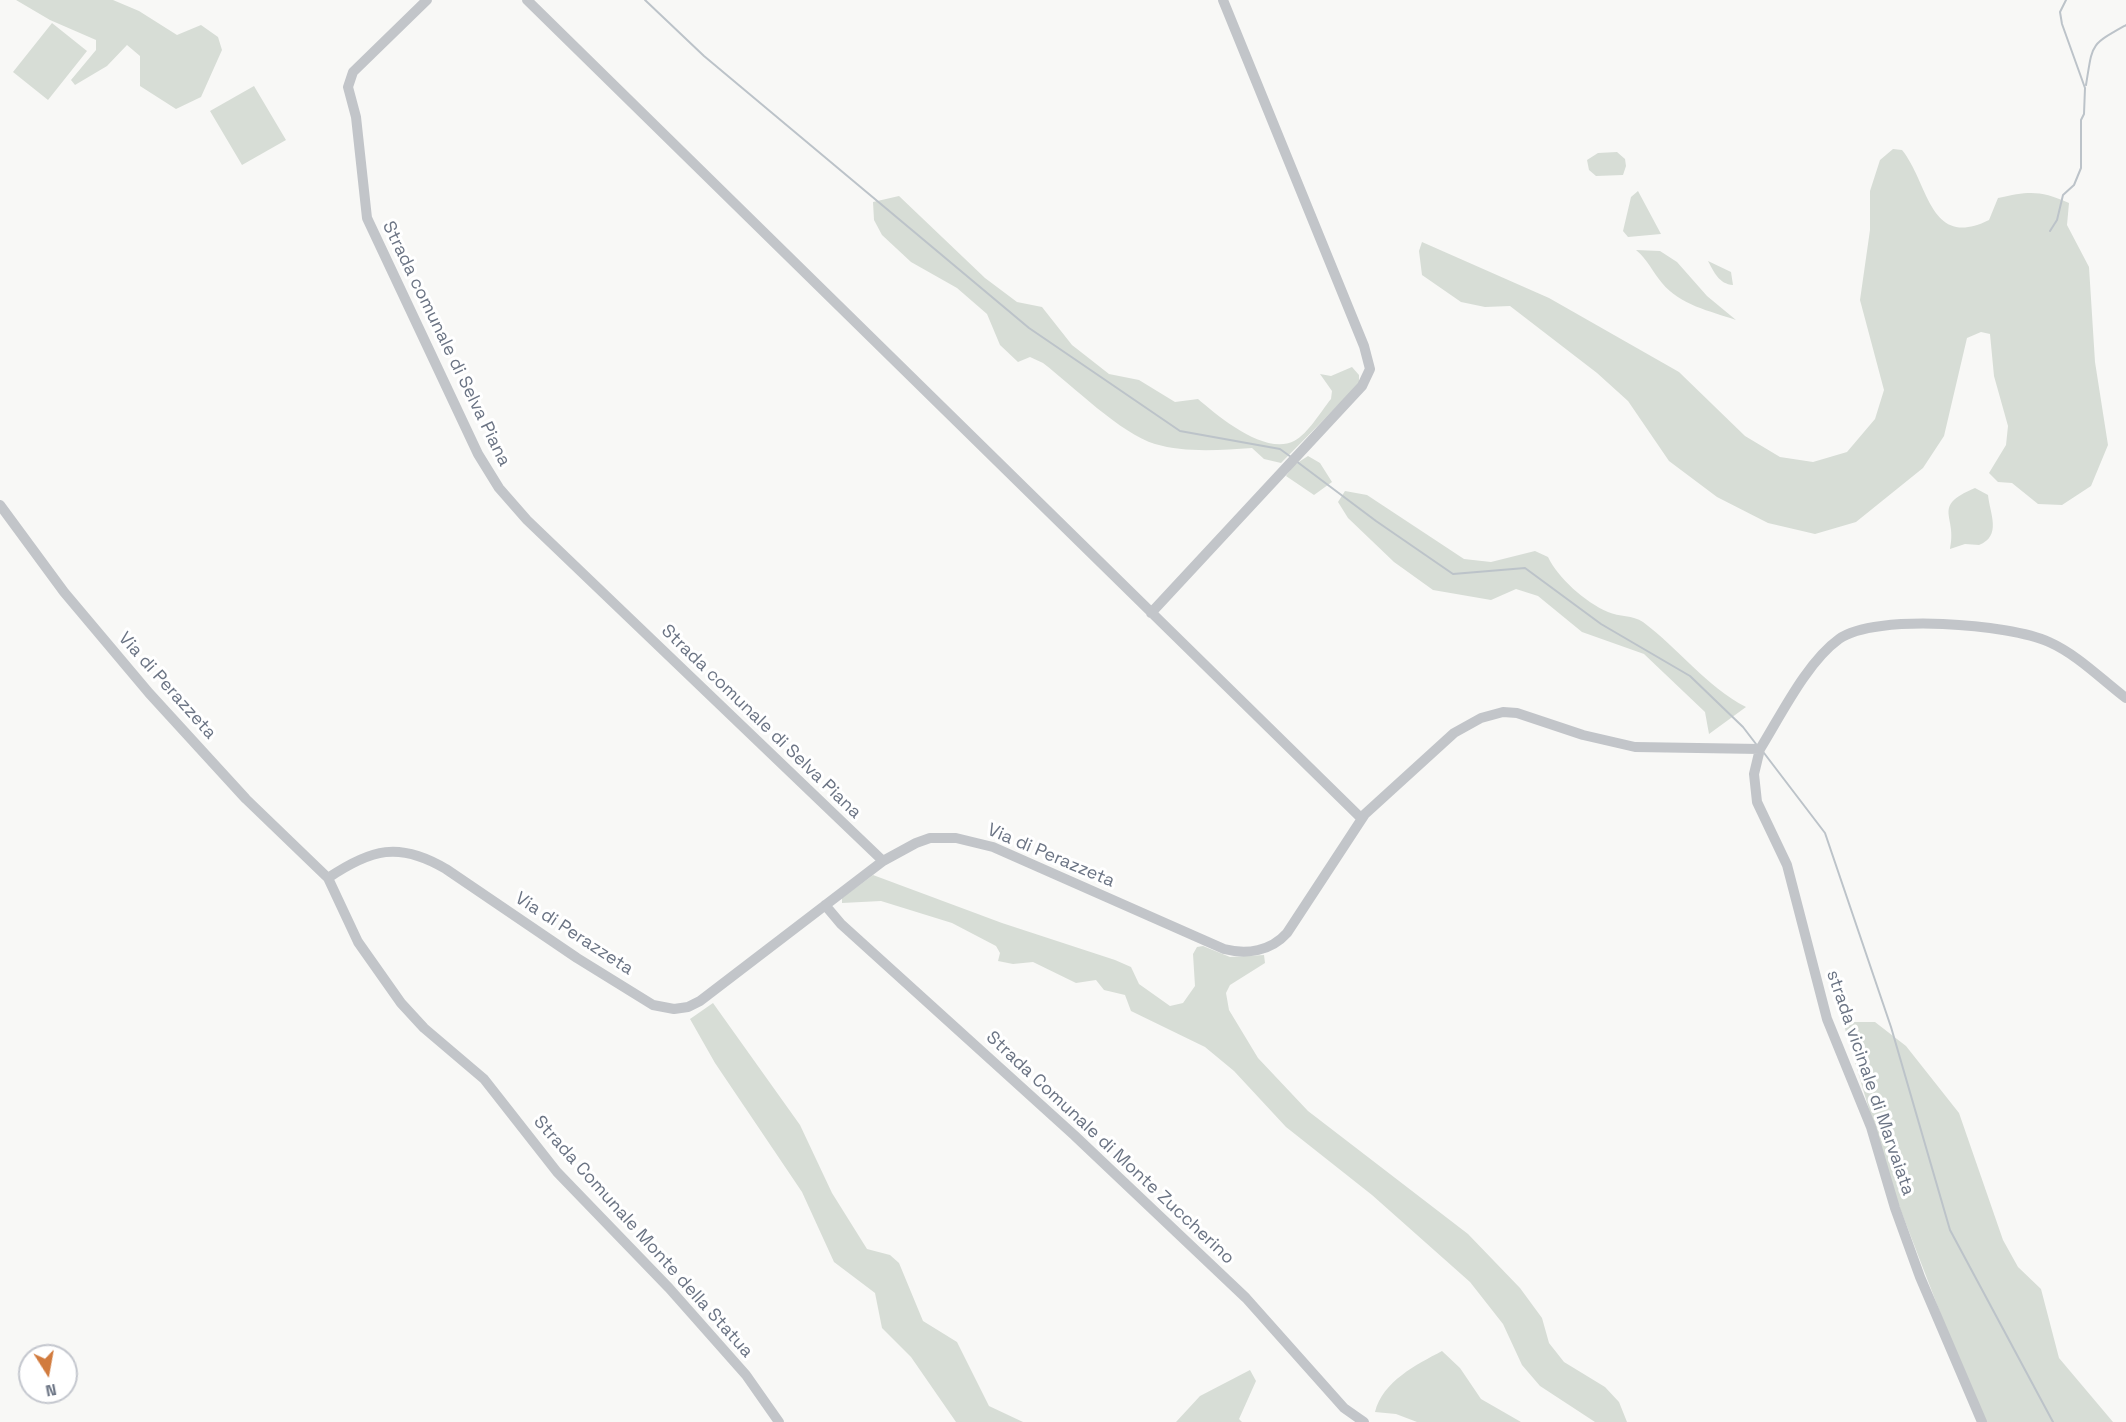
<!DOCTYPE html>
<style>
body{margin:0}
#map{position:relative;width:2126px;height:1422px;overflow:hidden;background:#f8f8f6;font-family:"Space Grotesk",sans-serif}
canvas{display:block}
.north{position:absolute;left:18px;top:1344px;width:60px;height:60px;box-sizing:border-box;background:#fff;border:2px solid #c4c7ce;border-radius:50%;rotate:169deg;font-size:16px;font-weight:700;line-height:24px;text-align:center;color:#6b7484}
.north::after{content:'';display:block;margin:auto;width:21px;height:27px;background:#d17b3e;clip-path:polygon(50% 0,100% 100%,50% 72%,0 100%)}
</style>
<div id="map">
<canvas width="2126" height="1422"></canvas>
<div class="north">N</div>
</div>
<script>
const g = document.querySelector('canvas').getContext('2d');
g.lineJoin = 'round';
function fillPath(path, color) { g.fillStyle = color; g.fill(path, 'evenodd'); }
function strokePath(path, color, width, dash) { g.strokeStyle = color; g.lineWidth = width; g.lineCap = dash ? 'butt' : 'round'; g.setLineDash(dash || []); g.stroke(path); }
function label(font, color, halo, rows, align = 'center') {
  g.font = font + ' "Space Grotesk",sans-serif'; g.lineWidth = 6; g.setLineDash([]); g.textBaseline = 'middle'; g.strokeStyle = halo; g.fillStyle = color; for (const [text, x, y, turn = 0] of rows) {
    g.save(); g.translate(x, y); g.rotate((+turn || 0) * Math.PI / 180); g.textAlign = isNaN(turn) ? turn : align; if (halo) g.strokeText(text, 0, 0); g.fillText(text, 0, 0); g.restore();
  }
}
fillPath(new Path2D(`
 M16,0H113L139,11L177,35L201,25L218,37L222,50L201,97L176,109L140,86V56L127,45L107,66L75,85L71,80L96,50V40L50,20Z
 M52,23L87,51L48,100L13,72Z
 M254,86L286,140L242,165L210,111Z
 M1893,149L1902,150C1929,183 1929,250 1989,220L1998,198C2029,191 2040,190 2069,203L2067,225L2089,267L2095,362L2108,445L2091,486L2062,505L2038,504L2012,483L1998,482L1989,473L2006,445L2008,426L1994,376L1990,334L1981,332L1967,338L1944,436L1923,468L1856,522L1815,534L1768,523L1717,497L1669,461L1628,401L1597,373L1510,306L1485,307L1461,302L1422,275L1419,251L1422,242L1549,298L1679,372L1745,436L1780,457L1813,462L1847,452L1875,419L1884,390L1860,300L1870,230V191L1880,160Z
 M1617,152L1625,159L1626,166L1623,175L1596,176L1589,170L1587,160L1598,153Z
 M1638,191L1661,234L1628,237L1623,231L1631,197Z
 M899,196L985,278L1017,302L1042,307L1072,345L1109,374L1139,380L1175,402L1198,399C1218,416 1265,456 1294,441C1308,434 1321,411 1331,399L1332,391L1320,374L1331,376L1352,367L1359,375V384L1281,463L1264,459L1252,448C1221,450 1185,453 1155,444C1121,434 1073,386 1043,363L1030,357L1018,362L1000,345L987,314L957,288L911,262L882,235L874,220L873,202Z
 M1636,250L1660,251L1677,262L1707,296L1736,320C1710,311 1680,305 1662,283C1652,271 1648,260 1636,250Z
 M1708,261L1731,272L1733,285C1719,284 1714,272 1708,261Z
 M1308,456L1320,463L1332,482L1314,495L1286,476L1294,465Z
 M1975,488L1988,495C1990,514 2002,536 1979,545L1965,544L1950,549C1958,515 1930,507 1975,488Z
 M1345,491L1367,495L1464,559L1491,562L1535,551L1548,557C1558,578 1585,602 1608,612C1619,617 1633,615 1643,622C1679,649 1706,686 1746,707L1709,734L1705,712L1644,654L1582,632L1538,596L1516,589L1491,600L1433,590L1394,562L1348,518L1338,502Z
 M873,875L1002,923L1115,960L1131,967L1139,984L1170,1006L1183,1003L1195,986L1193,954L1197,947L1203,946L1230,957L1264,955L1265,963L1230,985L1226,993L1229,1010L1258,1058L1308,1111L1468,1234L1520,1288L1542,1318L1549,1343L1564,1362L1605,1387L1619,1402L1627,1422H1595L1540,1386L1522,1365L1503,1324L1470,1282L1372,1195L1286,1127L1234,1071L1205,1047L1131,1011L1125,995L1104,990L1096,980L1076,983L1033,962L1013,964L998,961L1000,953L996,946L952,923L881,901L842,903V898Z
 M713,1003L800,1125L832,1193L867,1249L890,1255L899,1263L923,1321L957,1342L989,1406L1023,1422H956L911,1357L882,1328L875,1293L834,1262L802,1192L715,1063L690,1019Z
 M1843,1022H1875L1906,1046L1959,1113L2003,1240L2018,1267L2041,1289L2059,1358L2113,1422H1983L1981,1419L1893,1190Z
 M1442,1351L1460,1368L1481,1399L1521,1422H1417L1396,1414L1375,1412C1383,1381 1416,1365 1442,1351Z
 M1250,1370L1256,1381L1239,1419L1242,1422H1176L1200,1396Z`), '#d7ddd6');
strokePath(new Path2D(`
 M645,0L704,56L1029,328L1180,431L1280,449L1291,457
 M2086,85C2093,43 2089,46 2126,25
 M2050,231L2057,220L2063,195L2074,185L2081,168V120L2084,114L2085,88L2062,24L2060,12L2066,0
 M1296,461L1376,521L1453,574L1525,568L1601,624L1690,676L1743,727L1756,744
 M1764,753L1825,833L1891,1027L1950,1230L2053,1422`), '#bcc3c9', 2);
strokePath(new Path2D(`
 M427,0L353,72L348,87L356,117L367,218L478,454L499,488L527,520L883,861
 M527,0L1361,818
 M0,505L64,592L149,693L246,799L328,878L358,942L401,1003L424,1028L484,1079L557,1172L669,1288L746,1375L779,1422
 M1151,613L1362,386L1370,369L1364,346L1223,0
 M1760,749L1754,774L1757,802L1787,865L1827,1019L1871,1127L1895,1208L1920,1277L1982,1422
 M328,878C371,849 399,841 446,869L577,958L653,1005L674,1009L688,1007L700,1001L883,861L916,843L930,838H956L993,847L1224,949C1247,955 1271,951 1287,933L1365,814L1454,733L1481,718L1503,712L1517,713L1583,735L1635,747L1760,749C1781,715 1807,662 1839,639C1875,613 2010,624 2049,642C2078,655 2101,679 2126,698
 M825,905L841,924L1074,1135L1246,1298L1344,1408L1364,1422`), '#c2c5c9', 10);
label('18px', '#6b7484', '#fff', [
 ["Strada comunale di Selva Piana",446,344,64],
 ["Via di Perazzeta",167,686,48],
 ["Strada comunale di Selva Piana",761,722,44],
 ["Via di Perazzeta",1051,856,23],
 ["Via di Perazzeta",574,934,33],
 ["strada vicinale di Marvaiata",1870,1083,71],
 ["Strada Comunale di Monte Zuccherino",1110,1148,43],
 ["Strada Comunale Monte della Statua",643,1237,48]
]);
</script>
